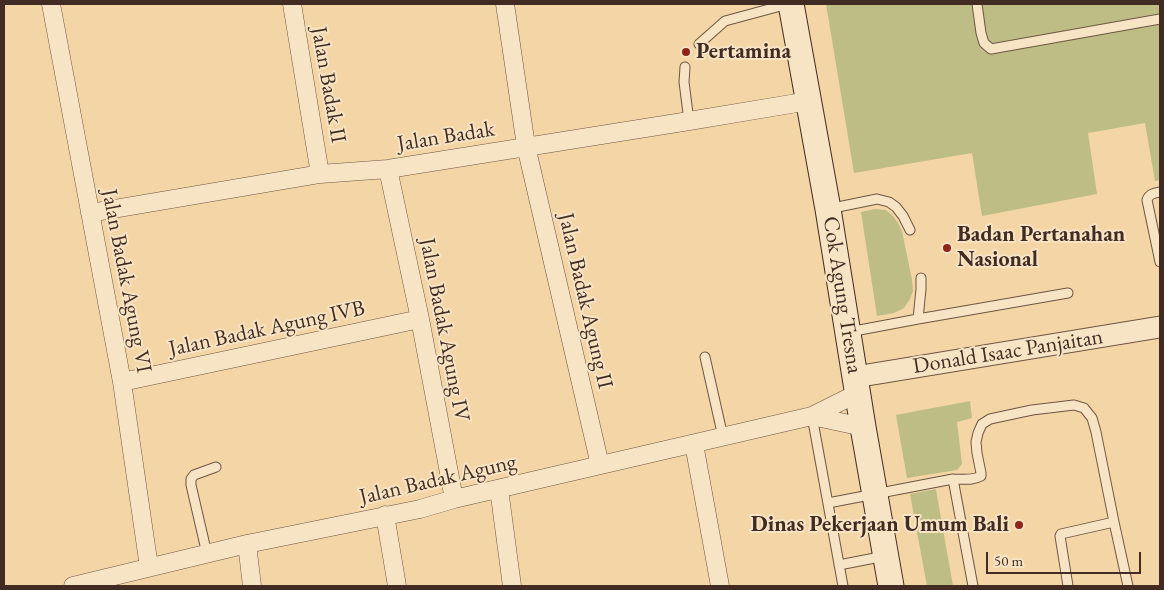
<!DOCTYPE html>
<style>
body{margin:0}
#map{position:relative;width:1164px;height:590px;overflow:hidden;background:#f3d5a6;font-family:"EB Garamond",serif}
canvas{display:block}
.frame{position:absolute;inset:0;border:5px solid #422b22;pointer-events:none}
.scale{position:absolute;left:986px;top:552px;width:155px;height:22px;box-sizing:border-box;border:2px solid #422b22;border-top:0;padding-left:6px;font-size:15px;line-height:18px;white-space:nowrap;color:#422b22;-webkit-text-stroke:4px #f7e4c5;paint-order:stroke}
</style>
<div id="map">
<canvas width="1164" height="590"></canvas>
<div class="frame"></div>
<div class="scale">50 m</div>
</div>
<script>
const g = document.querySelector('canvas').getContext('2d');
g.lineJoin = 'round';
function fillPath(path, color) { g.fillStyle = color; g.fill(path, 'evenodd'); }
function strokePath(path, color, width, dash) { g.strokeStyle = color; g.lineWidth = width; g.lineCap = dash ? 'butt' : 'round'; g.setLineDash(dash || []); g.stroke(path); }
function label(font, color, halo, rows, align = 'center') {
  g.font = font + ' "EB Garamond",serif'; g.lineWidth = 4; g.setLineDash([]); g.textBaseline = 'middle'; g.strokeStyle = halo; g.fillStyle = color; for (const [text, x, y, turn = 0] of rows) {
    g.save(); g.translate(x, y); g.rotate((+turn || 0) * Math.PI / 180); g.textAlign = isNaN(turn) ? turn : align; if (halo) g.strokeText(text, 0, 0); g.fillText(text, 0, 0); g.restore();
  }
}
fillPath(new Path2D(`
 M826,4H1160V180L1155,181L1145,123L1088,133L1097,194L982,216L972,153L854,173Z
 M875,209L886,210L893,216L898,223L902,231L912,280L913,291L910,299L904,308L894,313L877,316L861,212Z
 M970,401L972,418L957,422L962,464L957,470L907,478L896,415Z
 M936,489V490L953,586H927L910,494Z`), '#bdbd85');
const service = new Path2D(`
 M977,4L981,33L984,43L991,49L1160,19
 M699,44L725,21L788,4
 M685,67L684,82L689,121
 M1160,192C1154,193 1149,194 1147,200L1160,262
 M828,209L877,199L889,202L896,207L903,216L910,230
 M918,319L921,289V278
 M849,332L918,319L1068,293
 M705,357L723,437
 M812,416L843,586
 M953,479C963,479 972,481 981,476V473L977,453L976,442L978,433L982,424L990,419L1032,410L1074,405L1084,408L1092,418L1096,432L1114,522L1128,586
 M828,503L953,479L973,586
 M207,554L191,485V479L194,475L216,467
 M839,565L885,556
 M1068,586L1060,536L1061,534L1114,522`);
const minor = new Path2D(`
 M51,4L122,382L149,567
 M292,4L320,174
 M505,4L526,146L600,465
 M388,169L420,319L454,499
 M90,213L320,174L388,169L689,121L809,101
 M122,382L420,319
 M812,416L863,427
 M694,444L720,586
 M499,489L512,586
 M385,515L397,586
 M247,544L252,586
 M73,586L247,544L420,509L454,499L812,416L858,393`);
const tertiary = new Path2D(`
 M855,377L1160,327`);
const secondary = new Path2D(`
 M791,4L828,209L863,427L891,586`);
strokePath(service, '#6e5643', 11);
strokePath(minor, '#6e5643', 19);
strokePath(tertiary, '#6e5643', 23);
strokePath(secondary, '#422b22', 27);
strokePath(service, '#f7e4c5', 9);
strokePath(minor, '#f7e4c5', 18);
strokePath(tertiary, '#f7e4c5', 21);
strokePath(secondary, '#f7e4c5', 25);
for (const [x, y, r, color] of [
 [686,52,5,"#8f2418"],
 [947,248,5,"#8f2418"],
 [1019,525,5,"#8f2418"]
]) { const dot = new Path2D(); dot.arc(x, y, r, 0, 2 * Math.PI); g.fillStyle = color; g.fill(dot); strokePath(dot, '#f7e4c5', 2); }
label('bold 22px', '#422b22', '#f7e4c5', [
 ["Pertamina",696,52],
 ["Badan Pertanahan",957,235],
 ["Nasional",957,260],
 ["Dinas Pekerjaan Umum Bali",1009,525,"right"]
], 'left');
label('22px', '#422b22', '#f7e4c5', [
 ["Jalan Badak II",328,85,80],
 ["Jalan Badak",446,137,-9],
 ["Jalan Badak Agung VI",126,281,79],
 ["Cok Agung Tresna",842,295,81],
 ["Jalan Badak Agung II",585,301,77],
 ["Jalan Badak Agung IVB",267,329,-12],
 ["Jalan Badak Agung IV",444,330,79],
 ["Donald Isaac Panjaitan",1008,352,-9],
 ["Jalan Badak Agung",438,480,-13]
]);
</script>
